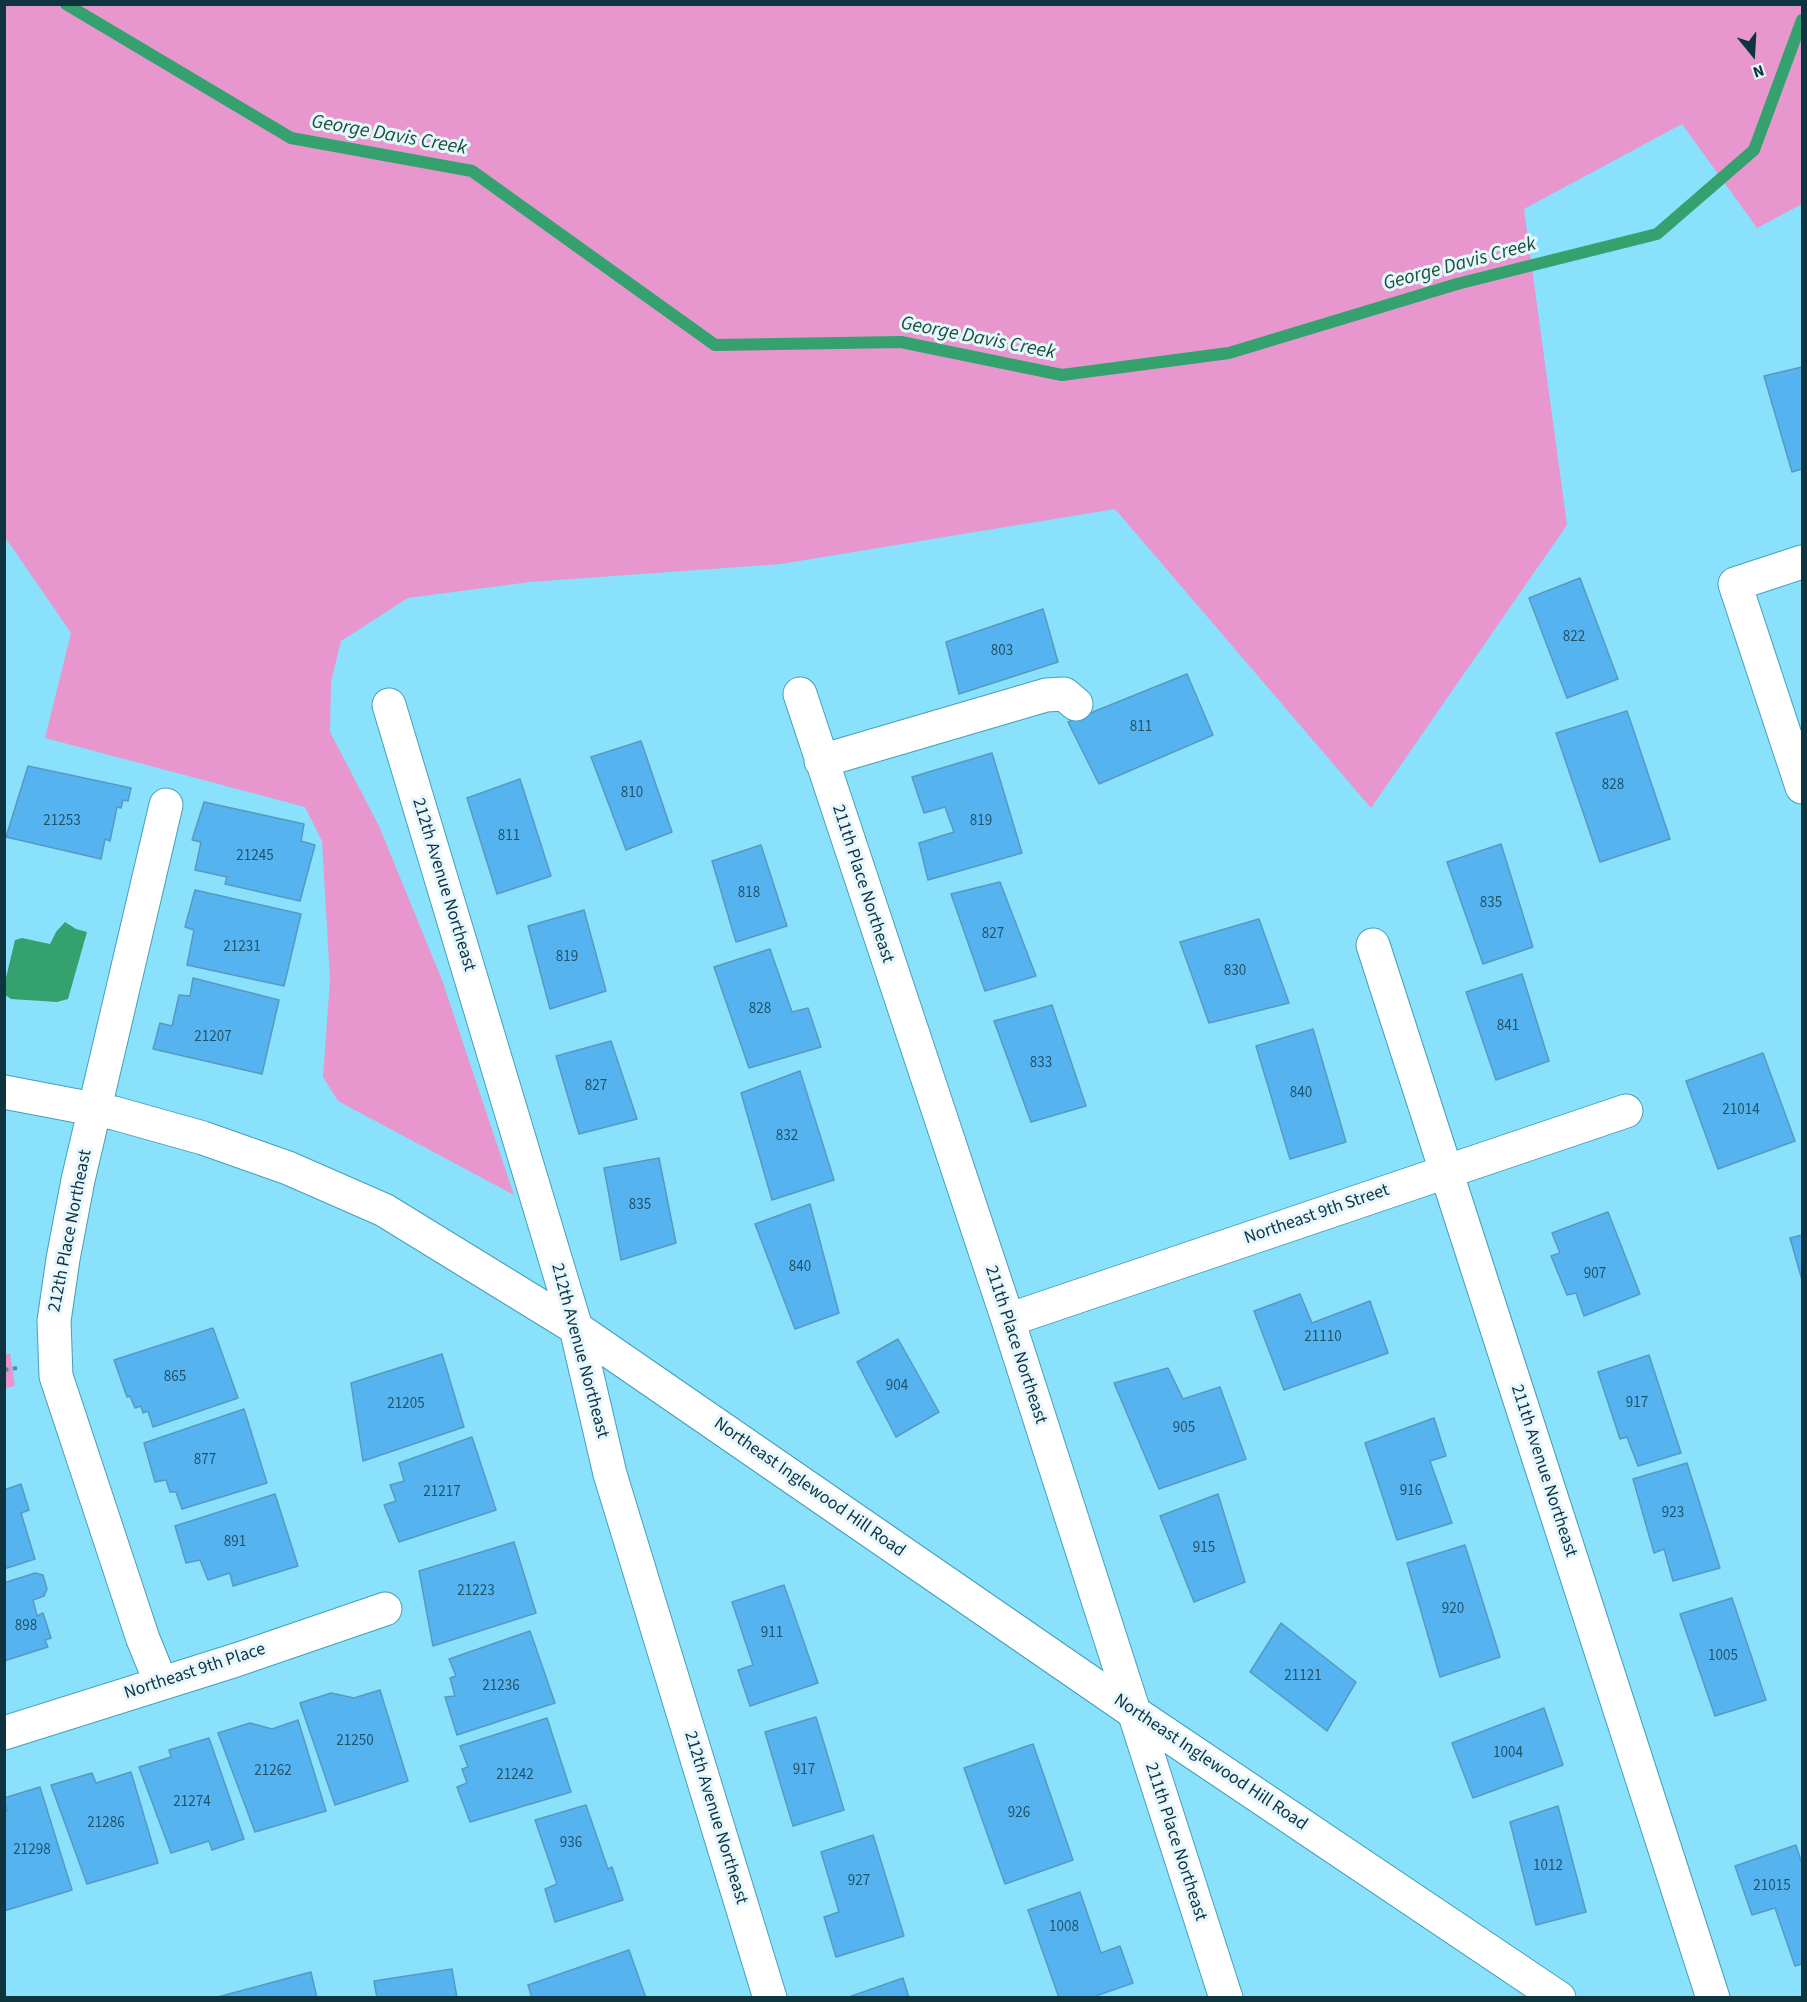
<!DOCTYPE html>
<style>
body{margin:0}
#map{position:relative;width:1807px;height:2002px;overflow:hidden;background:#8ae1fb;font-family:"Source Sans 3",sans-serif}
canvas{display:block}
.frame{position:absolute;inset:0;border:6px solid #0e343f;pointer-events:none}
.north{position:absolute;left:1723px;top:24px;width:60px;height:60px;-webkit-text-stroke:4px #e6f6fc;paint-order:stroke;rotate:162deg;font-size:16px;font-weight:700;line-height:24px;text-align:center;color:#0e343f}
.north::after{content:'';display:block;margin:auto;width:21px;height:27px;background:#0e343f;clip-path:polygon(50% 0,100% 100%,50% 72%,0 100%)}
</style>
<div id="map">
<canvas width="1807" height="2002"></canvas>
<div class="frame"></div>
<div class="north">N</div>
</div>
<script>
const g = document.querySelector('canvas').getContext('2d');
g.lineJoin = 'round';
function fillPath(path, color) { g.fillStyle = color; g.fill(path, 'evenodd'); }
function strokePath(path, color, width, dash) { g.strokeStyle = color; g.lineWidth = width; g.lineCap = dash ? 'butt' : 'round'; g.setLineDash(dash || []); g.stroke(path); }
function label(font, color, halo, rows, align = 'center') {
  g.font = font + ' "Source Sans 3",sans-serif'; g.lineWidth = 6; g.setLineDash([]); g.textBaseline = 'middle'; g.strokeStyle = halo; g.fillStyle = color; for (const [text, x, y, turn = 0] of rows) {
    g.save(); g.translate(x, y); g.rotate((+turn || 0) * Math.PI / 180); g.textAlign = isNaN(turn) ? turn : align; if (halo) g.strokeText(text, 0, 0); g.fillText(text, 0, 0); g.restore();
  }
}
fillPath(new Path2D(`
 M4,5H1802V204L1757,228L1682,124L1524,209L1567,525L1371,808L1115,509L781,564L530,582L408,598L341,641L331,682L330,732L379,826L442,980L514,1195L338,1101L323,1077L330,980L322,841L305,807L45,738L71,633L5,537Z
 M10,1353L15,1386L5,1388V1355Z`), '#e797ce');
fillPath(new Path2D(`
 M65,922L76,929L87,932L68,999L57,1002L11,999L5,995V982L15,940L22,938L50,944L56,932Z`), '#34a16f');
strokePath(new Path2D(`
 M66,4L291,138L472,171L715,345L901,342L1062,375L1229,353L1457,284L1657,234L1754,150L1802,20`), '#34a16f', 12);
const building = new Path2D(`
 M1802,367V469L1792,472L1764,376Z
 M1580,578L1618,679L1567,698L1529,598Z
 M1043,609L1058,662L959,694L946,642Z
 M1187,674L1213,735L1099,784L1068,722Z
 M1627,711L1670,839L1600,862L1556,733Z
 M641,741L672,832L626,850L591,757Z
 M992,753L1022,853L928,880L919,843L954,832L945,807L924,813L912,777Z
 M28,766L131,788L128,801L123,800L121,808L117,807L110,841L105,839L101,859L6,837Z
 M520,779L551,876L497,894L467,798Z
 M204,802L304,824L301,841L315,845L300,901L225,884L227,877L195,870L201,842L192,840Z
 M1501,844L1533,947L1483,964L1447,862Z
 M761,845L787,926L736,942L712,861Z
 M1000,882L1036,976L985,991L951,894Z
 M195,890L301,914L284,986L187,965L194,930L185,927Z
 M584,910L606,991L550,1009L528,926Z
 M1259,919L1289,1003L1209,1023L1180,942Z
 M770,949L792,1012L808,1008L821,1047L749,1068L714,967Z
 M1522,974L1549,1061L1496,1080L1466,992Z
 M193,978L279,1000L262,1074L153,1049L160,1023L172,1026L179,995L190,996Z
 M1052,1005L1086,1106L1031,1122L994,1021Z
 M1313,1029L1346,1142L1290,1159L1256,1046Z
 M611,1041L637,1119L579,1134L556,1056Z
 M1763,1053L1795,1141L1718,1169L1686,1081Z
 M800,1071L834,1180L772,1200L741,1093Z
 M659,1158L676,1243L621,1260L604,1168Z
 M810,1204L839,1313L795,1329L755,1224Z
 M1608,1212L1640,1294L1584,1316L1576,1293L1567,1295L1551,1256L1560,1253L1552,1233Z
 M1802,1235V1280L1790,1238Z
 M1300,1294L1312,1323L1370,1301L1388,1353L1284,1390L1254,1311Z
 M213,1328L238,1398L153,1427L148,1411L143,1413L141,1406L135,1408L130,1396L127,1397L114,1360Z
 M898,1339L939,1412L896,1437L857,1362Z
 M442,1354L464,1427L363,1461L351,1383Z
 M1649,1355L1681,1453L1638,1466L1627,1437L1620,1439L1598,1372Z
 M1168,1368L1183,1399L1220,1387L1246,1459L1159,1489L1114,1383Z
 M244,1409L267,1483L182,1509L176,1492H170L166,1480L155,1482L144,1443Z
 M1434,1418L1446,1456L1430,1461L1452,1523L1397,1540L1365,1443Z
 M472,1437L496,1510L399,1542L384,1505L396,1501L390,1485L404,1481L399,1463Z
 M1687,1463L1720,1568L1673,1581L1664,1549L1654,1553L1633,1479Z
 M21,1484L29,1510L21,1513L35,1559L4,1569V1490Z
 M275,1494L298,1566L233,1586L230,1573L208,1580L200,1560L186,1563L175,1526Z
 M1218,1494L1245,1582L1194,1602L1160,1516Z
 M514,1542L536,1613L433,1646L419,1571Z
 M1465,1545L1500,1657L1440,1677L1407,1563Z
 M35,1573L43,1575L47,1589L44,1596L33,1600L37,1616L43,1613L51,1638L45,1640L48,1647L4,1661V1583Z
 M784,1585L818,1683L750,1706L738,1670L753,1665L732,1602Z
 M1732,1598L1766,1700L1715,1716L1680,1614Z
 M1281,1623L1356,1682L1327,1731L1250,1672Z
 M530,1631L555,1703L457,1735L445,1697L455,1696L450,1678L456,1676L449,1659Z
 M380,1690L408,1781L335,1805L300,1703L331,1693L354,1698Z
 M1544,1708L1563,1765L1473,1798L1452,1743Z
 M816,1717L844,1810L793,1826L765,1732Z
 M547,1718L571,1792L470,1822L457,1787L467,1783L462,1769L468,1767L460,1746Z
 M298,1720L326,1811L255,1832L218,1733L250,1723L272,1729Z
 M209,1738L244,1839L212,1850L209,1841L171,1853L139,1767L171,1757L169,1750Z
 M1033,1744L1073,1860L1005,1884L964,1768Z
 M131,1772L158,1863L87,1884L51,1785L92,1773L96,1783Z
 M40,1787L72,1890L4,1911V1812L7,1811L4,1798Z
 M586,1805L608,1869L612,1867L623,1900L555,1922L545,1889L557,1884L535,1820Z
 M1558,1806L1586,1912L1536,1925L1510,1822Z
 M873,1835L904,1936L836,1957L824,1917L839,1912L821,1852Z
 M1796,1845L1801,1861L1802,1860V1964L1795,1966L1775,1908L1752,1915L1735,1866Z
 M1080,1892L1101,1953L1120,1946L1133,1983L1090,1998H1059L1028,1910Z
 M629,1950L646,1998H532L528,1985Z
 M452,1969L457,1998H377L374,1981Z
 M311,1972L317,1998H214Z
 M903,1978L909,1998H846Z`);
fillPath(building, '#55b4f0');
strokePath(building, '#5898c2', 1.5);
const minor = new Path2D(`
 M1802,562L1735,584L1802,787
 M800,694L1008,1320L1226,1998
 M389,705L576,1328L610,1474L770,1998
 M821,761L1046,695L1064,694L1076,704
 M1373,945L1713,1998
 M4,1092L114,1113L203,1138L288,1168L384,1210L576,1328L1132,1711L1559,1998
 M1008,1320L1626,1111
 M161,1683L143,1639L56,1376L54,1321L63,1259L78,1180L166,805
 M4,1733L236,1660L385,1609`);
strokePath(minor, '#469fb8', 35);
strokePath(new Path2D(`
 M4,1370L17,1368`), '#5090a2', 4, [4.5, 4.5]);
strokePath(minor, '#fff', 33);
label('15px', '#20546b', null, [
 ["822",1574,638],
 ["803",1002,652],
 ["811",1141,728],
 ["828",1613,786],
 ["810",632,794],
 ["21253",62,822],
 ["819",981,822],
 ["811",509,837],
 ["21245",255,857],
 ["818",749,894],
 ["835",1491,904],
 ["827",993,935],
 ["21231",242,948],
 ["819",567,958],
 ["830",1235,972],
 ["828",760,1010],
 ["841",1508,1027],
 ["21207",213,1038],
 ["833",1041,1064],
 ["827",596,1087],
 ["840",1301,1094],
 ["21014",1741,1111],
 ["832",787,1137],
 ["835",640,1206],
 ["840",800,1268],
 ["907",1595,1275],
 ["21110",1323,1338],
 ["865",175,1378],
 ["904",897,1387],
 ["917",1637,1404],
 ["21205",406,1405],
 ["905",1184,1429],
 ["877",205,1461],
 ["916",1411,1492],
 ["21217",442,1493],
 ["923",1673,1514],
 ["891",235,1543],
 ["915",1204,1549],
 ["21223",476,1592],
 ["920",1453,1610],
 ["898",26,1627],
 ["911",772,1634],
 ["1005",1723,1657],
 ["21121",1303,1677],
 ["21236",501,1687],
 ["21250",355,1742],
 ["1004",1508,1754],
 ["917",804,1771],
 ["21262",273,1772],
 ["21242",515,1776],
 ["21274",192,1803],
 ["926",1019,1814],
 ["21286",106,1824],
 ["936",571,1844],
 ["21298",32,1851],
 ["1012",1548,1867],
 ["927",859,1882],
 ["21015",1772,1887],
 ["1008",1064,1928]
]);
label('18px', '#0e343f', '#e6f6fc', [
 ["211th Place Northeast",862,884,72],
 ["212th Avenue Northeast",443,885,73],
 ["Northeast 9th Street",1317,1215,-19],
 ["212th Place Northeast",71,1231,-79],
 ["211th Place Northeast",1015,1345,72],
 ["212th Avenue Northeast",579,1351,75],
 ["211th Avenue Northeast",1543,1471,72],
 ["Northeast Inglewood Hill Road",809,1488,35],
 ["Northeast 9th Place",195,1672,-18],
 ["Northeast Inglewood Hill Road",1210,1763,34],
 ["212th Avenue Northeast",715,1818,73],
 ["211th Place Northeast",1175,1842,72]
]);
label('italic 20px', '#195137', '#e6f6fc', [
 ["George Davis Creek",389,136,10],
 ["George Davis Creek",1460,265,-15],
 ["George Davis Creek",978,339,11]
]);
</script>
